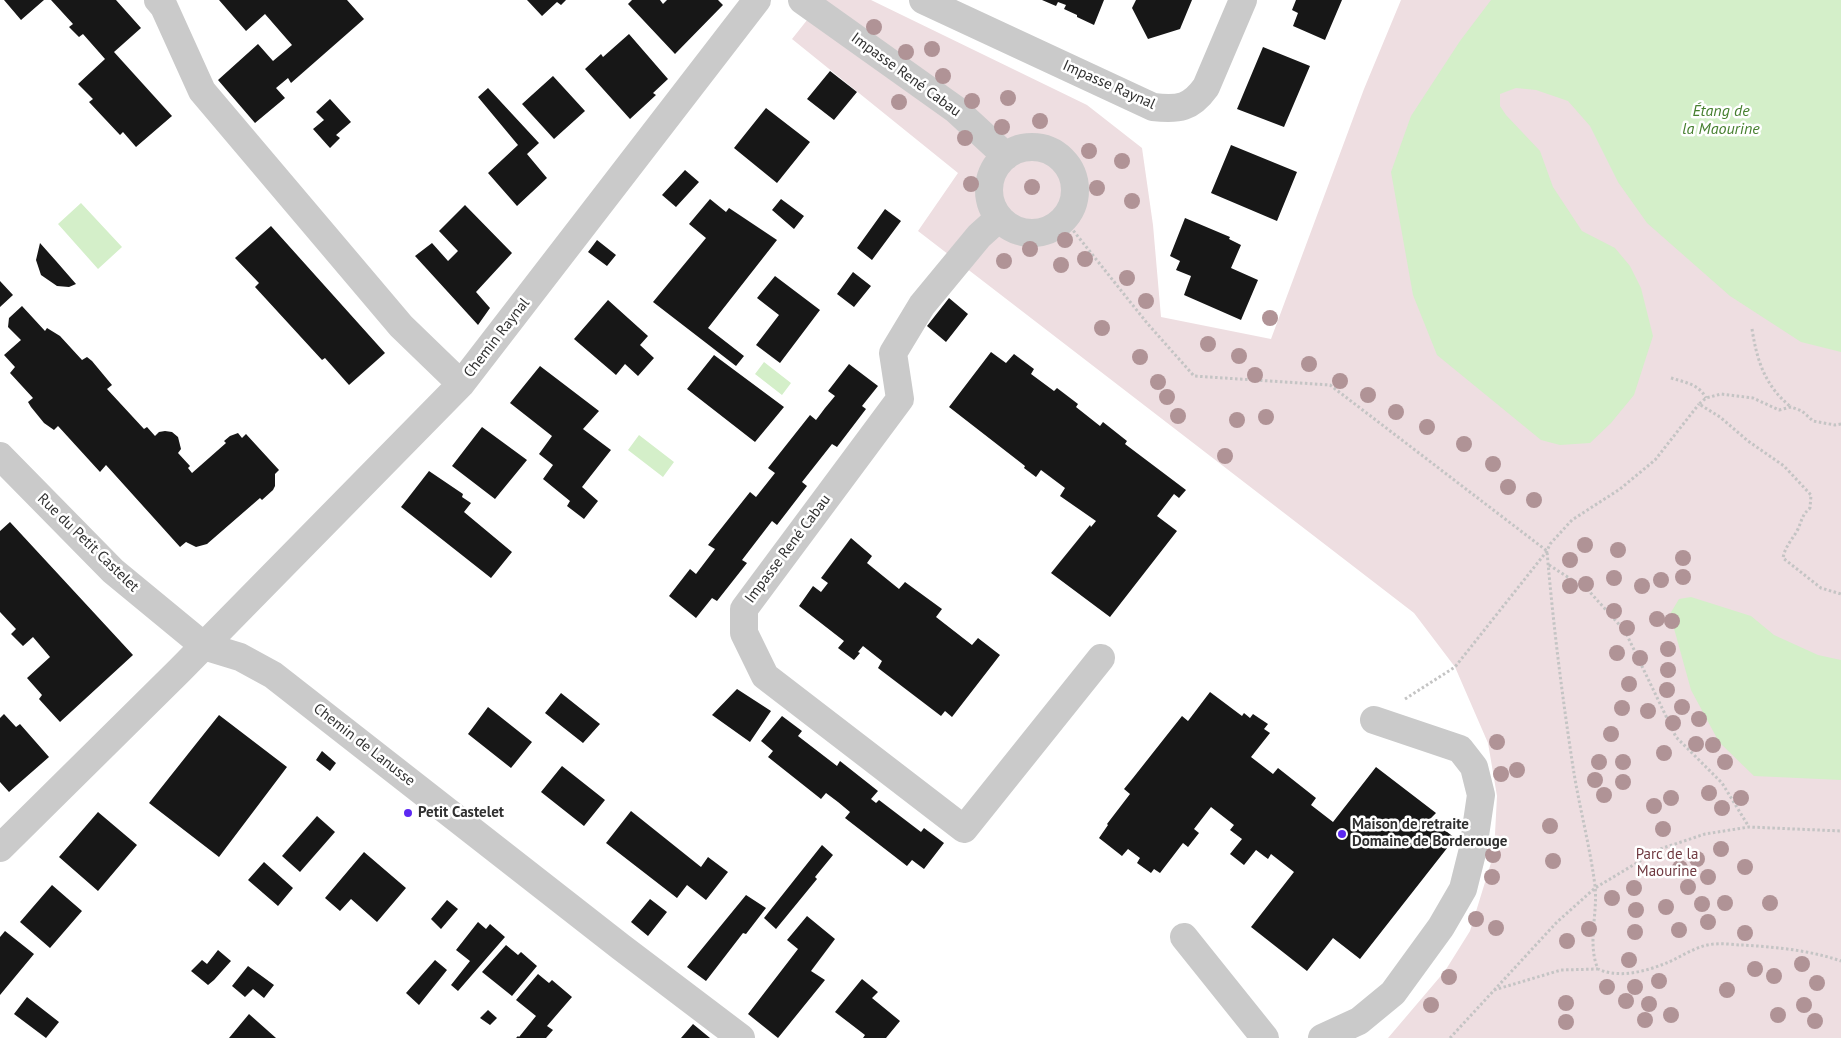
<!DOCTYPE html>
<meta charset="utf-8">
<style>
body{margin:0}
canvas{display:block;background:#fff}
</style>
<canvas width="1841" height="1038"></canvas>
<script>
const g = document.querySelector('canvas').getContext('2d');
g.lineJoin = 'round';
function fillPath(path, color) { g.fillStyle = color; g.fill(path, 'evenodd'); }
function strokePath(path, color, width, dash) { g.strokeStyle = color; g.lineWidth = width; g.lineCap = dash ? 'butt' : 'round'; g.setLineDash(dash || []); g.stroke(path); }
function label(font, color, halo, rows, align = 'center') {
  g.font = font + ' "PT Sans",sans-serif'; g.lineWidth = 5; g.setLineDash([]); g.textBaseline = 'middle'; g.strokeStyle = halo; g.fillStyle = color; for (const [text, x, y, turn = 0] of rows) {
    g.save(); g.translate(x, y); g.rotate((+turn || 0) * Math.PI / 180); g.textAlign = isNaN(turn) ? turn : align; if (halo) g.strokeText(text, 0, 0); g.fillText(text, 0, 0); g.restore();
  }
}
fillPath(new Path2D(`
 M823,0H871L1087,105L1142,148L1153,225L1161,317L1271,339L1364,89L1401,0H1841V1038H1388L1445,971L1470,931L1494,853L1497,796L1488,743L1455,667L1414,613L918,231L958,173L792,39Z`), '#eedee1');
fillPath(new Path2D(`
 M1491,0H1841V352L1801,342L1730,296L1647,223L1618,182L1590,126L1568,101L1536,90L1516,88L1500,94V106L1506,115L1540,151L1553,187L1582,231L1615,248L1630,266L1641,288L1653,336L1634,395L1611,423L1590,443L1560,445L1541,440L1437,355L1413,295L1391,172L1411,116L1460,41Z
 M81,203L122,247L98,269L58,224Z
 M764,362L791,383L782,395L755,374Z
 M639,435L674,462L663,477L628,450Z
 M1691,597L1751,616L1774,635L1818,655L1841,660V780L1754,776L1719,742L1691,690L1670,614L1679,599Z`), '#d4efc9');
fillPath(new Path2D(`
 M4,0H44L21,20Z
 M51,0H116L141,28L114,52L172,116L136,147L123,132L120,135L89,102L93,99L78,84L105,59L83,34L79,37L69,27L73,24Z
 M219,0H347L364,19L291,83L288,78L276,88L285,98L255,123L218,80L258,44L273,61L292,45L265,14L246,31Z
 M527,0H566L561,5L557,2L542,16Z
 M632,0H660L663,4L667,0H718L723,5L675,54L628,4Z
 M1042,0H1104L1094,25L1077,17V15L1064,9L1066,5L1058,2L1056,6Z
 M1136,0H1192L1180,29L1148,39L1132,8Z
 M1296,0H1342L1325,40L1293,26L1298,13L1292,10Z
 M629,34L668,79L653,93L656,95L630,119L585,69L601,54L603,57Z
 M1263,47L1310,66L1284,127L1237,109Z
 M830,71L857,92L834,120L807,99Z
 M553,76L585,111L554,139L522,104Z
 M488,88L539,143L527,154L547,178L517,206L488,173L518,145L478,97Z
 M330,99L351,122L336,135L340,138L330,148L313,129L324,120L316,112Z
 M766,108L810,142L777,183L734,148Z
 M1231,145L1297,172L1277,221L1211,193Z
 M685,170L699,182L676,207L662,195Z
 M710,199L726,212L729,208L777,240L708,328L744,356L736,366L653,302L706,238L689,224Z
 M781,199L804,216L794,229L772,210Z
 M465,205L512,253L476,292L490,308L478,325L415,256L432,243L448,261L458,251L439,231Z
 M885,209L901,221L872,260L857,248Z
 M1185,218L1230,237L1229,239L1241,245L1231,268L1258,280L1241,320L1184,295L1191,276L1176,270L1180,261L1170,256Z
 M271,226L385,353L349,385L325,358L322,360L255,287L259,283L235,258Z
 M597,240L616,255L607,266L588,252Z
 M40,243L56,261L76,284L69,287L57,286L41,275L36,260Z
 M853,272L871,286L854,307L837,294Z
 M775,276L820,310L780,363L756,345L779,315L757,298Z
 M0,281L13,295L0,307Z
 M949,298L968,314L946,342L927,326Z
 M608,300L648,336L640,345L654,358L638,376L625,364L616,375L574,339Z
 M22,306L45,331L47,328L60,336L82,360L87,357L92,361L112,385L107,389L144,429L147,427L155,436L159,432L165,431L172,432L178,437L181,449L178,453L190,466L188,468L192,473L226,443L224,441L230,436L238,433L242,438L246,434L279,470L275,474V486L273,490L262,500L260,498L207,544L196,547L186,542L180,547L106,465L100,472L58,426L54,430L44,423L31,407L28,402L33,398L10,373L15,367L4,355L21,340L8,327L9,318Z
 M991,352L1006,363L1014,354L1034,369L1031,374L1054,391L1057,388L1078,404L1076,407L1100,426L1103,422L1127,441L1125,444L1186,490L1179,498L1174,494L1157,516L1177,531L1110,617L1051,573L1090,525L1091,527L1096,521L1060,496L1065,488L1041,470L1036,477L1024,468L1025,466L949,407Z
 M714,355L784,407L755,442L687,389Z
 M849,364L878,386L862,406L866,409L837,447L832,444L802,482L807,486L777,525L772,521L742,560L747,563L717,601L712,598L696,618L669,596L690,569L696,574L715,549L708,545L750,492L756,497L775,473L768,468L810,415L816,420L825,408L835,396L828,391Z
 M540,366L599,411L583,429L611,450L582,487L598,501L584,519L567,506L570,501L543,479L553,465L539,454L552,436L510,403Z
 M482,427L527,460L495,499L452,466Z
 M429,471L463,494L462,497L471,503L464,512L512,552L491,578L401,507Z
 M10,522L133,655L60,722L39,699L42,695L27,678L50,657L33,637L23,646L11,634L16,629L0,612V531Z
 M851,538L872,556L867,563L899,589L905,582L942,609L936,617L972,645L978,638L1000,655L952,717L945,711L941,716L878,668L882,661L863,646L858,652L860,653L854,660L838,648L844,641L799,606L813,586L821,592L828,583L821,578Z
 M737,689L771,711L750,742L712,715Z
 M1210,692L1242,716L1244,713L1250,718L1253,714L1268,724L1264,729L1270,733L1251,757L1273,774L1278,768L1316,798L1311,805L1333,822L1376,767L1436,813L1430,819L1455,838L1360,959L1333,938L1307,971L1251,927L1294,872L1271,854L1268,859L1256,850L1244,865L1230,854L1242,839L1230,830L1234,825L1211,807L1194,829L1199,833L1188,847L1183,843L1160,873L1154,869L1151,873L1137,863L1140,858L1128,849L1122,856L1099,838L1108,825L1107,824L1130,794L1124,789L1133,778L1182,716L1188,721Z
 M561,693L600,724L583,743L545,713Z
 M488,707L532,742L511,768L468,734Z
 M4,714L16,727L20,724L49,757L9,792L0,782V718Z
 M219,715L287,767L219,857L149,803Z
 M782,716L802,731L798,736L837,766L840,761L878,791L871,799L876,803L879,800L921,832L924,828L944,843L924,869L912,860L907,866L845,818L850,812L838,802L826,793L821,799L768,757L773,751L761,741Z
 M322,751L336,763L330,771L316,760Z
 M562,766L605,800L584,826L541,792Z
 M631,811L701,867L708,857L728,872L706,900L687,885L677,898L606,843Z
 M98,812L137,845L98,891L59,857Z
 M317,816L335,832L300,872L282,856Z
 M822,845L833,855L815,877L817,879L776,929L764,918Z
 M364,852L406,888L377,922L351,899L340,911L325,898Z
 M264,862L293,888L278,906L248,880Z
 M52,885L82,911L50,948L20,922Z
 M746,895L766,908L746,934L743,933L706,981L687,967Z
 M650,899L667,912L648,936L631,922Z
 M447,900L458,909L441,929L431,919Z
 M807,916L835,939L811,971L825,980L778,1038L748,1014L798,949L787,940Z
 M478,922L486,929L490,924L505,937L458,991L451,985L470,961L456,950Z
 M5,931L34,954L0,995V937Z
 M506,945L518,955L521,952L537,966L512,996L482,972Z
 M218,950L231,961L214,980L208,985L191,971L202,960L207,964Z
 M435,960L447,970L419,1005L406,993Z
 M248,966L274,985L264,998L253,989L245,997L232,986Z
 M538,974L549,983L552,980L572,997L547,1026L553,1030L546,1038H516L518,1036L519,1037L536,1016L516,1000Z
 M862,979L878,992L872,998L900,1021L886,1038H863L865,1035L835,1012Z
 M27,997L59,1022L46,1038L14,1014Z
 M488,1010L497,1018L490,1025L480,1018Z
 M249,1014L276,1038H229Z
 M693,1024L710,1038H681Z`), '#171717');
strokePath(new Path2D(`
 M1064,219L1147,323L1194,376L1330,385L1547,551C1553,623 1562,695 1573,767C1579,806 1590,846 1595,886C1598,913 1587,944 1598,969C1620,979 1647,971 1669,962C1684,955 1698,945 1715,944C1724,943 1734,945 1742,945C1775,947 1809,950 1841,961
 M1752,329C1757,361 1765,386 1791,407
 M1671,378C1684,382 1699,384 1706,398
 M1841,424L1835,425L1813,421L1802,411L1791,407L1779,410L1753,398L1721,394L1706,398L1699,404L1720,417L1748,441L1784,466L1811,495L1810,508C1802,515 1802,520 1798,529C1793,539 1785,546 1783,558L1821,588L1841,594
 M1549,565L1588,590L1625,631L1676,737L1722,783L1749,827
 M1405,699L1455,667L1547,551L1550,544L1572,520L1620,489L1655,460L1699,404
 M1494,990L1561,970L1598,969
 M1450,1038L1557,922L1595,888L1660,849L1705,834L1749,827L1841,831`), '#c4c4c4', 3, [2.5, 2.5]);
strokePath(new Path2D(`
 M158,0L164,7L202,91L401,326L461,384
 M802,0L955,109L1006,156
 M923,0L1153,107C1179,110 1191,108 1206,87L1243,0
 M989 190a43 43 0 1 1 86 0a43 43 0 1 1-86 0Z
 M999,218L979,236L922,305L893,353L900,399L744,609V633L765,676L964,829L1101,658
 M0,456L113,571L204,646L240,657L273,675L621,947L741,1038
 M0,848L180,670L461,384L757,0
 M1184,937L1265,1038
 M1322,1038L1359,1021L1393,993L1441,927L1463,889L1473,849L1481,795L1474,767L1460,749L1374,720`), '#cacaca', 28);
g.fillStyle = '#b09396';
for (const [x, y] of [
 [874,27],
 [932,49],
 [906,52],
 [943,76],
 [1008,98],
 [972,101],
 [899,102],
 [1040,121],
 [1002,127],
 [965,138],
 [1089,151],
 [1122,161],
 [971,184],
 [1032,187],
 [1097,188],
 [1132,201],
 [1065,240],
 [1030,249],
 [1085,259],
 [1004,261],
 [1061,265],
 [1127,278],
 [1146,301],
 [1270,318],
 [1102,328],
 [1208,344],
 [1239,356],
 [1140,357],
 [1309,364],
 [1255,375],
 [1340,381],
 [1158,382],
 [1368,395],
 [1167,397],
 [1396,412],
 [1178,416],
 [1266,417],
 [1237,420],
 [1427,427],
 [1464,444],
 [1225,456],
 [1493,464],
 [1508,487],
 [1534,500],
 [1585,545],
 [1618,550],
 [1683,558],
 [1570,560],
 [1683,577],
 [1614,578],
 [1661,580],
 [1586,584],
 [1570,586],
 [1642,586],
 [1614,611],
 [1657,619],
 [1672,621],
 [1627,628],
 [1668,649],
 [1617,653],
 [1640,658],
 [1668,670],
 [1629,684],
 [1667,690],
 [1682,707],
 [1622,708],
 [1648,711],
 [1699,719],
 [1673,723],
 [1611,734],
 [1497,742],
 [1696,744],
 [1713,745],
 [1664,753],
 [1599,762],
 [1623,762],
 [1725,762],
 [1517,770],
 [1501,774],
 [1595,780],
 [1623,782],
 [1709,793],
 [1604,795],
 [1671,798],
 [1741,798],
 [1654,806],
 [1722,808],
 [1550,826],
 [1663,829],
 [1721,849],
 [1493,855],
 [1697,859],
 [1553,861],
 [1745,867],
 [1680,868],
 [1492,877],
 [1708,877],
 [1688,887],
 [1634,888],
 [1612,898],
 [1725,903],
 [1770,903],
 [1702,904],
 [1666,907],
 [1636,910],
 [1476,919],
 [1708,922],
 [1496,928],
 [1589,929],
 [1679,930],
 [1635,932],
 [1745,933],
 [1567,941],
 [1629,960],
 [1802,964],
 [1755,969],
 [1774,976],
 [1449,977],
 [1659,981],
 [1817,983],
 [1607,987],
 [1635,987],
 [1727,990],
 [1626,1001],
 [1566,1003],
 [1649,1004],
 [1431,1005],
 [1804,1005],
 [1671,1015],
 [1778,1015],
 [1645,1020],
 [1815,1021],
 [1566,1022]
]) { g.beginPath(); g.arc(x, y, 8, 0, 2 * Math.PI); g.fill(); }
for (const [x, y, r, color] of [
 [408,813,5,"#5c28f2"],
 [1342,834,5,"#5c28f2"]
]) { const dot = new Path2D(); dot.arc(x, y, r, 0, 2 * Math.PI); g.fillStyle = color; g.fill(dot); strokePath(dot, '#fff', 2); }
label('15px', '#303030', '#fff', [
 ["Impasse René Cabau",906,75,36],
 ["Impasse Raynal",1109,85,24],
 ["Chemin Raynal",497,338,-52],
 ["Rue du Petit Castelet",88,543,44],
 ["Impasse René Cabau",788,549,-53],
 ["Chemin de Lanusse",364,745,38]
]);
label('bold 15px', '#303030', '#fff', [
 ["Petit Castelet",418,813],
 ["Maison de retraite",1352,825],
 ["Domaine de Borderouge",1352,842]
], 'left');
label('15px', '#703a41', '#fff', [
 ["Parc de la",1667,855],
 ["Maourine",1667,872]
]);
label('italic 16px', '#467f2f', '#fff', [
 ["Étang de",1721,111],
 ["la Maourine",1721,129]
]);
</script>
